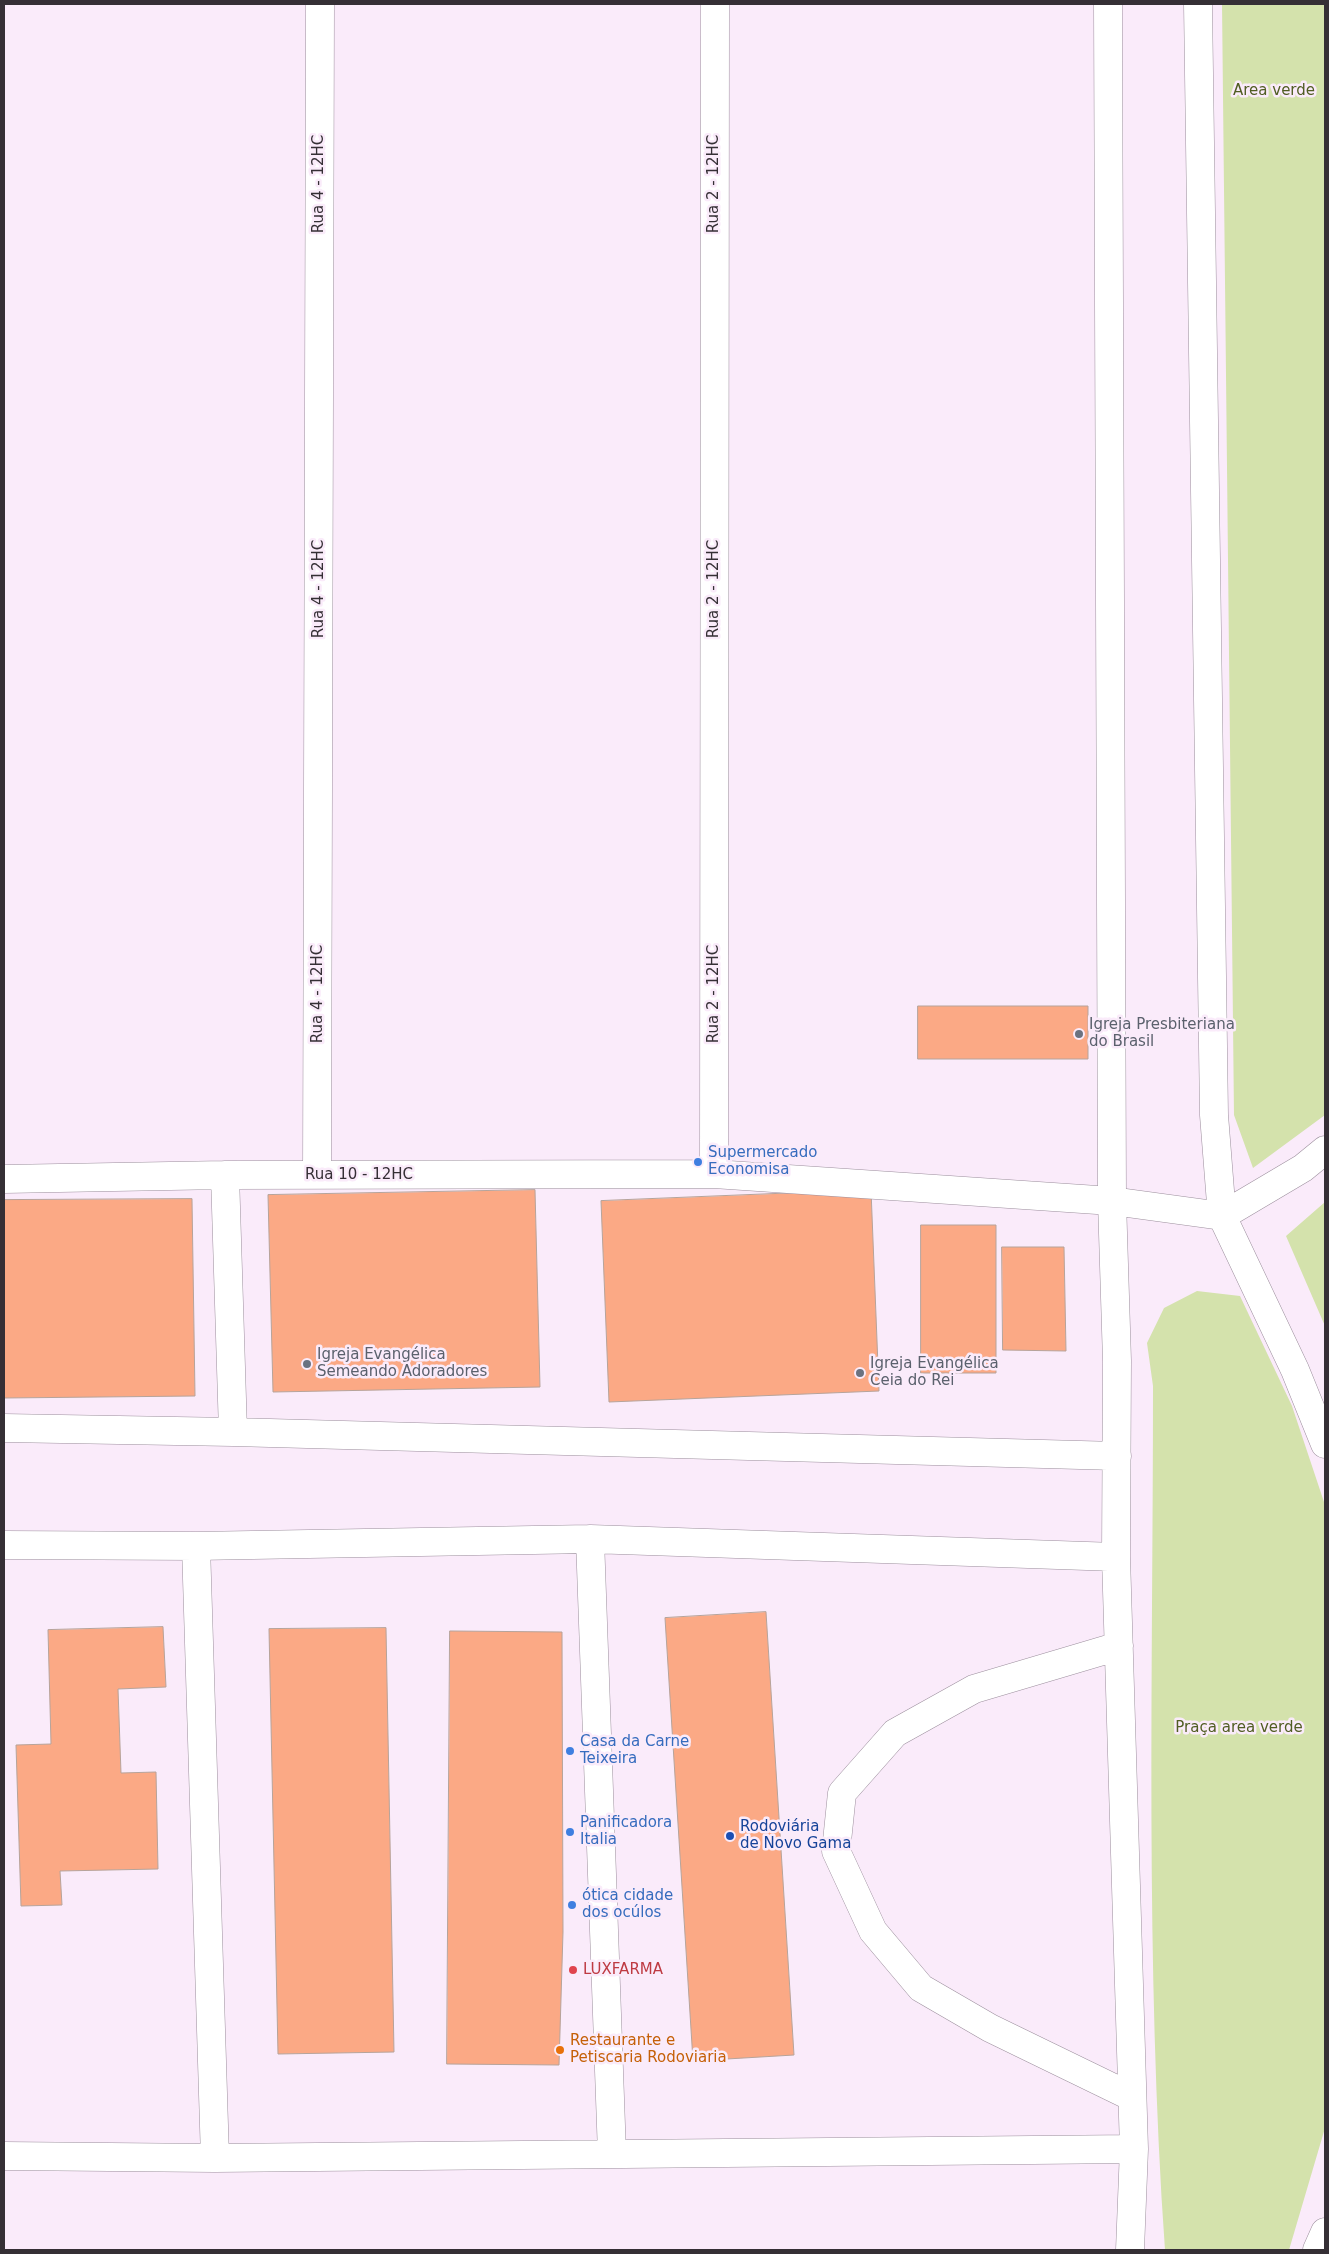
<!DOCTYPE html>
<meta charset="utf-8">
<style>
body{margin:0}
#map{position:relative;width:1329px;height:2254px;overflow:hidden;background:#faebfa;font-family:"DejaVu Sans",sans-serif}
canvas{display:block}
.frame{position:absolute;inset:0;border:5px solid #352f35;pointer-events:none}
</style>
<div id="map">
<canvas width="1329" height="2254"></canvas>
<div class="frame"></div>
</div>
<script>
const g = document.querySelector('canvas').getContext('2d');
g.lineJoin = 'round';
function fillPath(path, color) { g.fillStyle = color; g.fill(path, 'evenodd'); }
function strokePath(path, color, width, dash) { g.strokeStyle = color; g.lineWidth = width; g.lineCap = dash ? 'butt' : 'round'; g.setLineDash(dash || []); g.stroke(path); }
function label(font, color, halo, rows, align = 'center') {
  g.font = font + ' "DejaVu Sans",sans-serif'; g.lineWidth = 5; g.setLineDash([]); g.textBaseline = 'middle'; g.strokeStyle = halo; g.fillStyle = color; for (const [text, x, y, turn = 0] of rows) {
    g.save(); g.translate(x, y); g.rotate((+turn || 0) * Math.PI / 180); g.textAlign = isNaN(turn) ? turn : align; if (halo) g.strokeText(text, 0, 0); g.fillText(text, 0, 0); g.restore();
  }
}
fillPath(new Path2D(`
 M1222,4H1325V1115L1253,1168L1234,1115Z
 M1325,1202V1326L1286,1236Z
 M1197,1291L1240,1296L1292,1406L1325,1505V2128L1289,2250H1165C1145,1963 1153,1674 1153,1386L1147,1343L1164,1308Z`), '#d4e2ac');
const building = new Path2D(`
 M918,1006H1088V1059H918Z
 M535,1190L540,1387L273,1392L268,1195Z
 M871,1190L879,1391L609,1402L601,1201Z
 M192,1199L195,1396L4,1398V1200Z
 M921,1225H996V1373H921Z
 M1002,1247H1064L1066,1351L1003,1350Z
 M766,1612L794,2055L693,2061L665,1618Z
 M163,1627L166,1687L118,1689L121,1773L156,1772L158,1869L60,1871L62,1905L21,1906L16,1745L51,1744L48,1630Z
 M386,1628L394,2052L278,2054L269,1629Z
 M450,1631L562,1632L563,1932L559,2065L447,2064Z`);
fillPath(building, '#fba985');
strokePath(building, '#b6a39a', 1);
const minor = new Path2D(`
 M1108,4L1112,1201L1117,1361L1116,1557L1134,2149L1130,2250
 M1198,4L1214,1115L1222,1216L1295,1370L1325,1444
 M714,1174L715,4
 M225,1175L233,1432
 M317,1175L320,4
 M4,1179L225,1175L714,1174L1112,1201L1222,1216L1303,1168L1325,1150
 M4,1428L233,1432L1117,1456
 M590,1539L612,2154
 M4,1545L196,1546L590,1539L1116,1557
 M196,1546L215,2158
 M1119,1646L974,1689L895,1733L842,1793L836,1851L873,1931L921,1988L990,2028L1132,2097
 M4,2156L215,2158L1134,2149
 M1317,2250L1325,2232`);
strokePath(minor, '#9c8f9d', 29);
strokePath(minor, '#fff', 28);
for (const [x, y, r, color] of [
 [1079,1034,5,"#6b7280"],
 [698,1162,5,"#3f7fe0"],
 [307,1364,5,"#6b7280"],
 [860,1373,5,"#6b7280"],
 [570,1751,5,"#3f7fe0"],
 [570,1832,5,"#3f7fe0"],
 [730,1836,5,"#1a4fb4"],
 [572,1905,5,"#3f7fe0"],
 [573,1970,5,"#e0444e"],
 [560,2050,5,"#e8710a"]
]) { const dot = new Path2D(); dot.arc(x, y, r, 0, 2 * Math.PI); g.fillStyle = color; g.fill(dot); strokePath(dot, '#faebfa', 2); }
label('15px', '#505d22', '#faebfa', [
 ["Area verde",1274,91],
 ["Praça area verde",1239,1728]
]);
label('15px', '#352f35', '#faebfa', [
 ["Rua 4 - 12HC",319,184,-90],
 ["Rua 2 - 12HC",714,184,-90],
 ["Rua 4 - 12HC",319,589,-90],
 ["Rua 2 - 12HC",714,589,-90],
 ["Rua 4 - 12HC",318,994,-90],
 ["Rua 2 - 12HC",714,994,-90],
 ["Rua 10 - 12HC",359,1175]
]);
label('15px', '#5b616d', '#faebfa', [
 ["Igreja Presbiteriana",1089,1025],
 ["do Brasil",1089,1042],
 ["Igreja Evangélica",317,1355],
 ["Semeando Adoradores",317,1372],
 ["Igreja Evangélica",870,1364],
 ["Ceia do Rei",870,1381]
], 'left');
label('15px', '#366cbe', '#faebfa', [
 ["Supermercado",708,1153],
 ["Economisa",708,1170],
 ["Casa da Carne",580,1742],
 ["Teixeira",580,1759],
 ["Panificadora",580,1823],
 ["Italia",580,1840],
 ["ótica cidade",582,1896],
 ["dos ocúlos",582,1913]
], 'left');
label('15px', '#164399', '#faebfa', [
 ["Rodoviária",740,1827],
 ["de Novo Gama",740,1844]
], 'left');
label('15px', '#be3a42', '#faebfa', [
 ["LUXFARMA",583,1970]
], 'left');
label('15px', '#c56008', '#faebfa', [
 ["Restaurante e",570,2041],
 ["Petiscaria Rodoviaria",570,2058]
], 'left');
</script>
